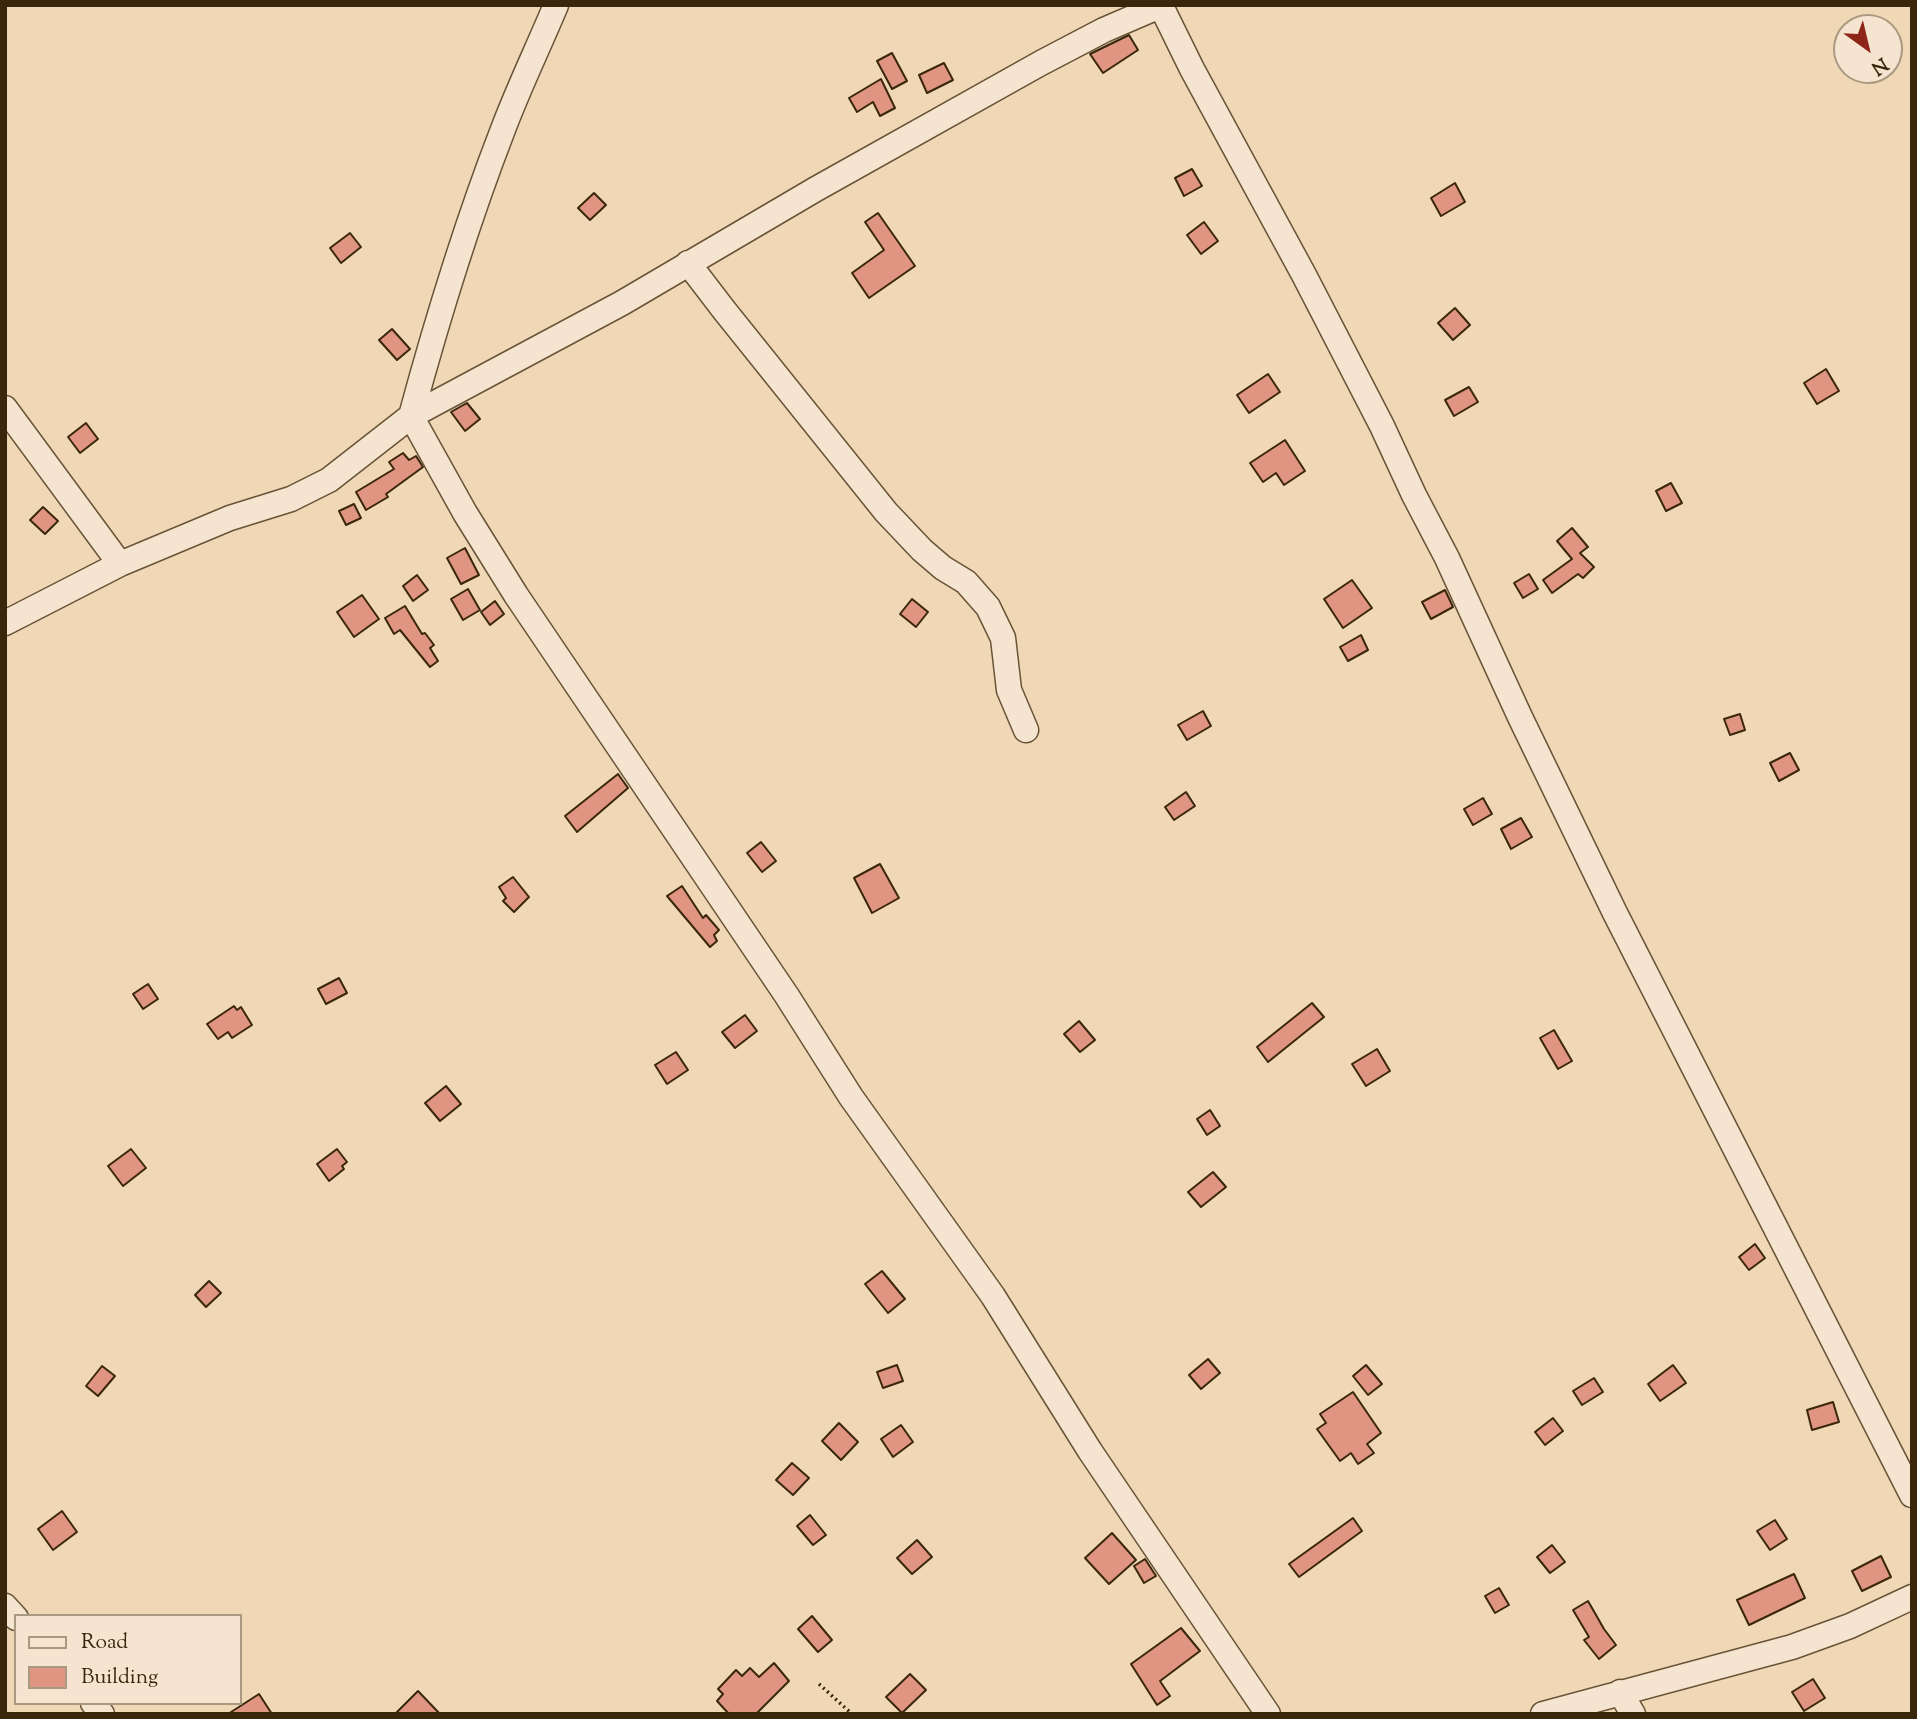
<!DOCTYPE html>
<style>
body{margin:0}
#map{position:relative;width:1917px;height:1719px;overflow:hidden;background:#f0d7b6;font-family:"Sorts Mill Goudy",serif}
canvas{display:block}
.frame{position:absolute;inset:0;border:7px solid #3a270b;pointer-events:none}
.legend{position:absolute;left:14px;top:1614px;width:228px;height:91px;box-sizing:border-box;background:#f5e5d0;border:2px solid #aa9981;margin:0;padding:9px 12px;list-style:none;font-size:21px;color:#3a270b}
.legend li{display:flex;align-items:center;gap:14px;height:35px}
.legend b{width:35px;border:2px solid #aa9981}
.north{position:absolute;left:1833px;top:14px;width:70px;height:70px;box-sizing:border-box;background:#f5e5d0;border:2px solid #aa9981;border-radius:50%;rotate:146deg;font-size:19px;font-weight:700;line-height:28px;text-align:center;color:#3a270b}
.north::after{content:'';display:block;margin:auto;width:24px;height:32px;background:#8f2418;clip-path:polygon(50% 0,100% 100%,50% 72%,0 100%)}
</style>
<div id="map">
<canvas width="1917" height="1719"></canvas>
<div class="frame"></div>
<ul class="legend">
<li><b style="height:9px;background:#f5e5d0"></b>Road</li>
<li><b style="height:19px;background:#e09582"></b>Building</li>
</ul>
<div class="north">N</div>
</div>
<script>
const g = document.querySelector('canvas').getContext('2d');
g.lineJoin = 'round';
function fillPath(path, color) { g.fillStyle = color; g.fill(path, 'evenodd'); }
function strokePath(path, color, width, dash) { g.strokeStyle = color; g.lineWidth = width; g.lineCap = dash ? 'butt' : 'round'; g.setLineDash(dash || []); g.stroke(path); }
const building = new Path2D(`
 M1129,35L1138,50L1103,73L1090,54Z
 M892,53L907,81L892,89L877,61Z
 M944,63L953,80L927,93L919,75Z
 M881,79L895,108L880,116L873,102L857,112L849,98Z
 M1192,169L1202,186L1184,196L1175,178Z
 M1455,183L1465,202L1441,216L1431,198Z
 M594,193L606,205L590,220L578,208Z
 M878,213L915,266L869,298L852,273L884,250L865,222Z
 M1204,222L1218,241L1201,254L1187,235Z
 M350,233L361,247L341,263L330,248Z
 M1455,308L1470,325L1453,340L1438,323Z
 M392,329L410,349L397,360L379,340Z
 M1826,369L1839,391L1817,404L1804,383Z
 M1268,374L1280,392L1249,413L1237,395Z
 M1469,387L1478,402L1454,416L1445,400Z
 M467,403L480,419L465,431L451,412Z
 M86,423L98,439L80,453L68,437Z
 M1285,440L1305,471L1284,485L1276,473L1263,482L1250,463Z
 M403,453L409,460L416,456L423,467L386,494L388,497L366,510L356,492L394,469L389,462Z
 M1671,483L1682,503L1666,511L1656,491Z
 M354,504L361,518L346,525L339,511Z
 M43,507L58,521L45,534L30,520Z
 M1572,528L1588,547L1580,553L1594,567L1583,578L1578,574L1552,593L1543,580L1572,559L1557,541Z
 M465,548L479,575L461,584L447,558Z
 M1529,574L1538,589L1523,598L1514,583Z
 M417,575L428,590L413,601L403,586Z
 M1352,580L1372,608L1343,628L1324,599Z
 M468,589L480,610L463,620L451,599Z
 M1445,590L1453,607L1431,619L1422,602Z
 M362,595L379,619L354,637L337,612Z
 M912,599L928,612L916,627L900,614Z
 M495,601L504,614L490,625L481,612Z
 M405,606L422,634L425,633L434,645L430,648L438,661L430,667L400,630L394,634L385,618Z
 M1361,635L1368,650L1348,661L1340,647Z
 M1203,711L1211,726L1187,740L1178,725Z
 M1740,714L1745,730L1730,735L1724,719Z
 M1790,753L1799,770L1779,781L1770,763Z
 M618,774L628,788L577,832L565,816Z
 M1186,792L1195,806L1174,820L1165,807Z
 M1483,798L1492,814L1473,825L1464,809Z
 M1521,818L1532,837L1511,849L1501,829Z
 M761,842L776,861L762,872L747,853Z
 M880,864L899,898L872,913L854,878Z
 M513,877L529,897L514,912L503,901L506,898L499,887Z
 M682,886L703,918L706,915L719,930L714,935L717,941L710,947L667,896Z
 M339,978L347,993L326,1004L318,989Z
 M148,984L158,999L143,1009L133,994Z
 M1312,1003L1324,1017L1268,1062L1257,1047Z
 M234,1006L237,1010L241,1007L252,1025L232,1038L228,1032L218,1039L207,1024Z
 M745,1015L757,1031L735,1048L722,1032Z
 M1079,1021L1095,1040L1080,1052L1064,1034Z
 M1554,1030L1572,1061L1558,1069L1540,1038Z
 M1377,1049L1390,1071L1366,1086L1352,1064Z
 M676,1052L688,1070L667,1084L655,1065Z
 M446,1086L461,1104L440,1121L425,1103Z
 M1210,1110L1220,1126L1207,1135L1197,1119Z
 M131,1149L146,1168L123,1186L108,1166Z
 M337,1149L347,1162L342,1166L344,1169L329,1181L317,1164Z
 M1213,1172L1226,1187L1201,1207L1188,1192Z
 M1755,1244L1765,1258L1749,1270L1739,1257Z
 M882,1271L905,1299L888,1313L865,1284Z
 M209,1281L221,1293L206,1307L195,1295Z
 M1208,1359L1220,1373L1201,1389L1189,1375Z
 M897,1365L903,1381L883,1388L877,1372Z
 M1366,1365L1382,1384L1368,1395L1353,1376Z
 M1673,1365L1686,1383L1660,1401L1648,1384Z
 M102,1366L115,1376L98,1396L86,1386Z
 M1594,1378L1603,1392L1582,1405L1573,1391Z
 M1353,1392L1381,1433L1367,1444L1374,1453L1358,1464L1351,1453L1340,1461L1317,1429L1326,1423L1320,1414Z
 M1833,1402L1839,1422L1812,1430L1807,1410Z
 M1553,1418L1563,1431L1545,1445L1535,1432Z
 M839,1423L858,1442L841,1460L822,1441Z
 M901,1425L913,1442L893,1457L881,1439Z
 M792,1463L809,1478L793,1495L776,1480Z
 M62,1511L77,1532L53,1550L38,1529Z
 M810,1515L826,1535L813,1545L797,1526Z
 M1353,1518L1362,1531L1299,1577L1289,1564Z
 M1775,1520L1787,1539L1770,1550L1757,1531Z
 M1112,1533L1136,1560L1109,1584L1085,1558Z
 M917,1540L932,1557L912,1574L897,1558Z
 M1552,1545L1565,1562L1550,1573L1537,1557Z
 M1881,1556L1891,1577L1862,1591L1852,1571Z
 M1145,1559L1156,1576L1144,1583L1134,1566Z
 M1794,1574L1805,1598L1749,1625L1737,1600Z
 M1499,1588L1509,1605L1495,1613L1485,1596Z
 M1588,1601L1604,1629L1616,1645L1599,1659L1584,1640L1589,1637L1573,1610Z
 M812,1616L832,1640L818,1652L798,1629Z
 M1181,1628L1200,1651L1160,1681L1170,1696L1157,1705L1131,1664Z
 M774,1663L789,1681L756,1714H729L717,1701L723,1694L718,1689L736,1670L742,1676L750,1668L759,1677Z
 M910,1674L926,1690L902,1713L886,1697Z
 M1813,1679L1825,1698L1804,1711L1792,1692Z
 M418,1691L440,1714H395Z
 M259,1694L272,1714H228Z`);
fillPath(building, '#e09582');
strokePath(building, '#3a270b', 2);
const minor = new Path2D(`
 M556,5C538,48 518,89 502,132C466,225 437,320 411,416L465,513L516,595L787,996L851,1097L993,1296L1090,1451L1268,1714
 M1161,6L1192,69L1304,275L1382,426L1414,495L1447,558L1520,717L1615,913L1912,1495
 M688,263L724,310L886,512L922,550L943,568L966,582L988,607L1003,638L1009,690L1026,730
 M5,408L120,564
 M5,623L120,564L230,518L291,499L329,480L411,416L622,303L816,189L1041,63L1104,30L1162,5
 M5,1606L16,1618
 M1620,1692L1633,1714
 M93,1703L102,1714
 M1543,1714L1792,1647L1850,1626L1912,1597`);
strokePath(minor, '#685336', 27);
strokePath(new Path2D(`
 M819,1684L852,1714`), '#3a270b', 3.5, [2, 3.5]);
strokePath(minor, '#f5e5d0', 24);
</script>
